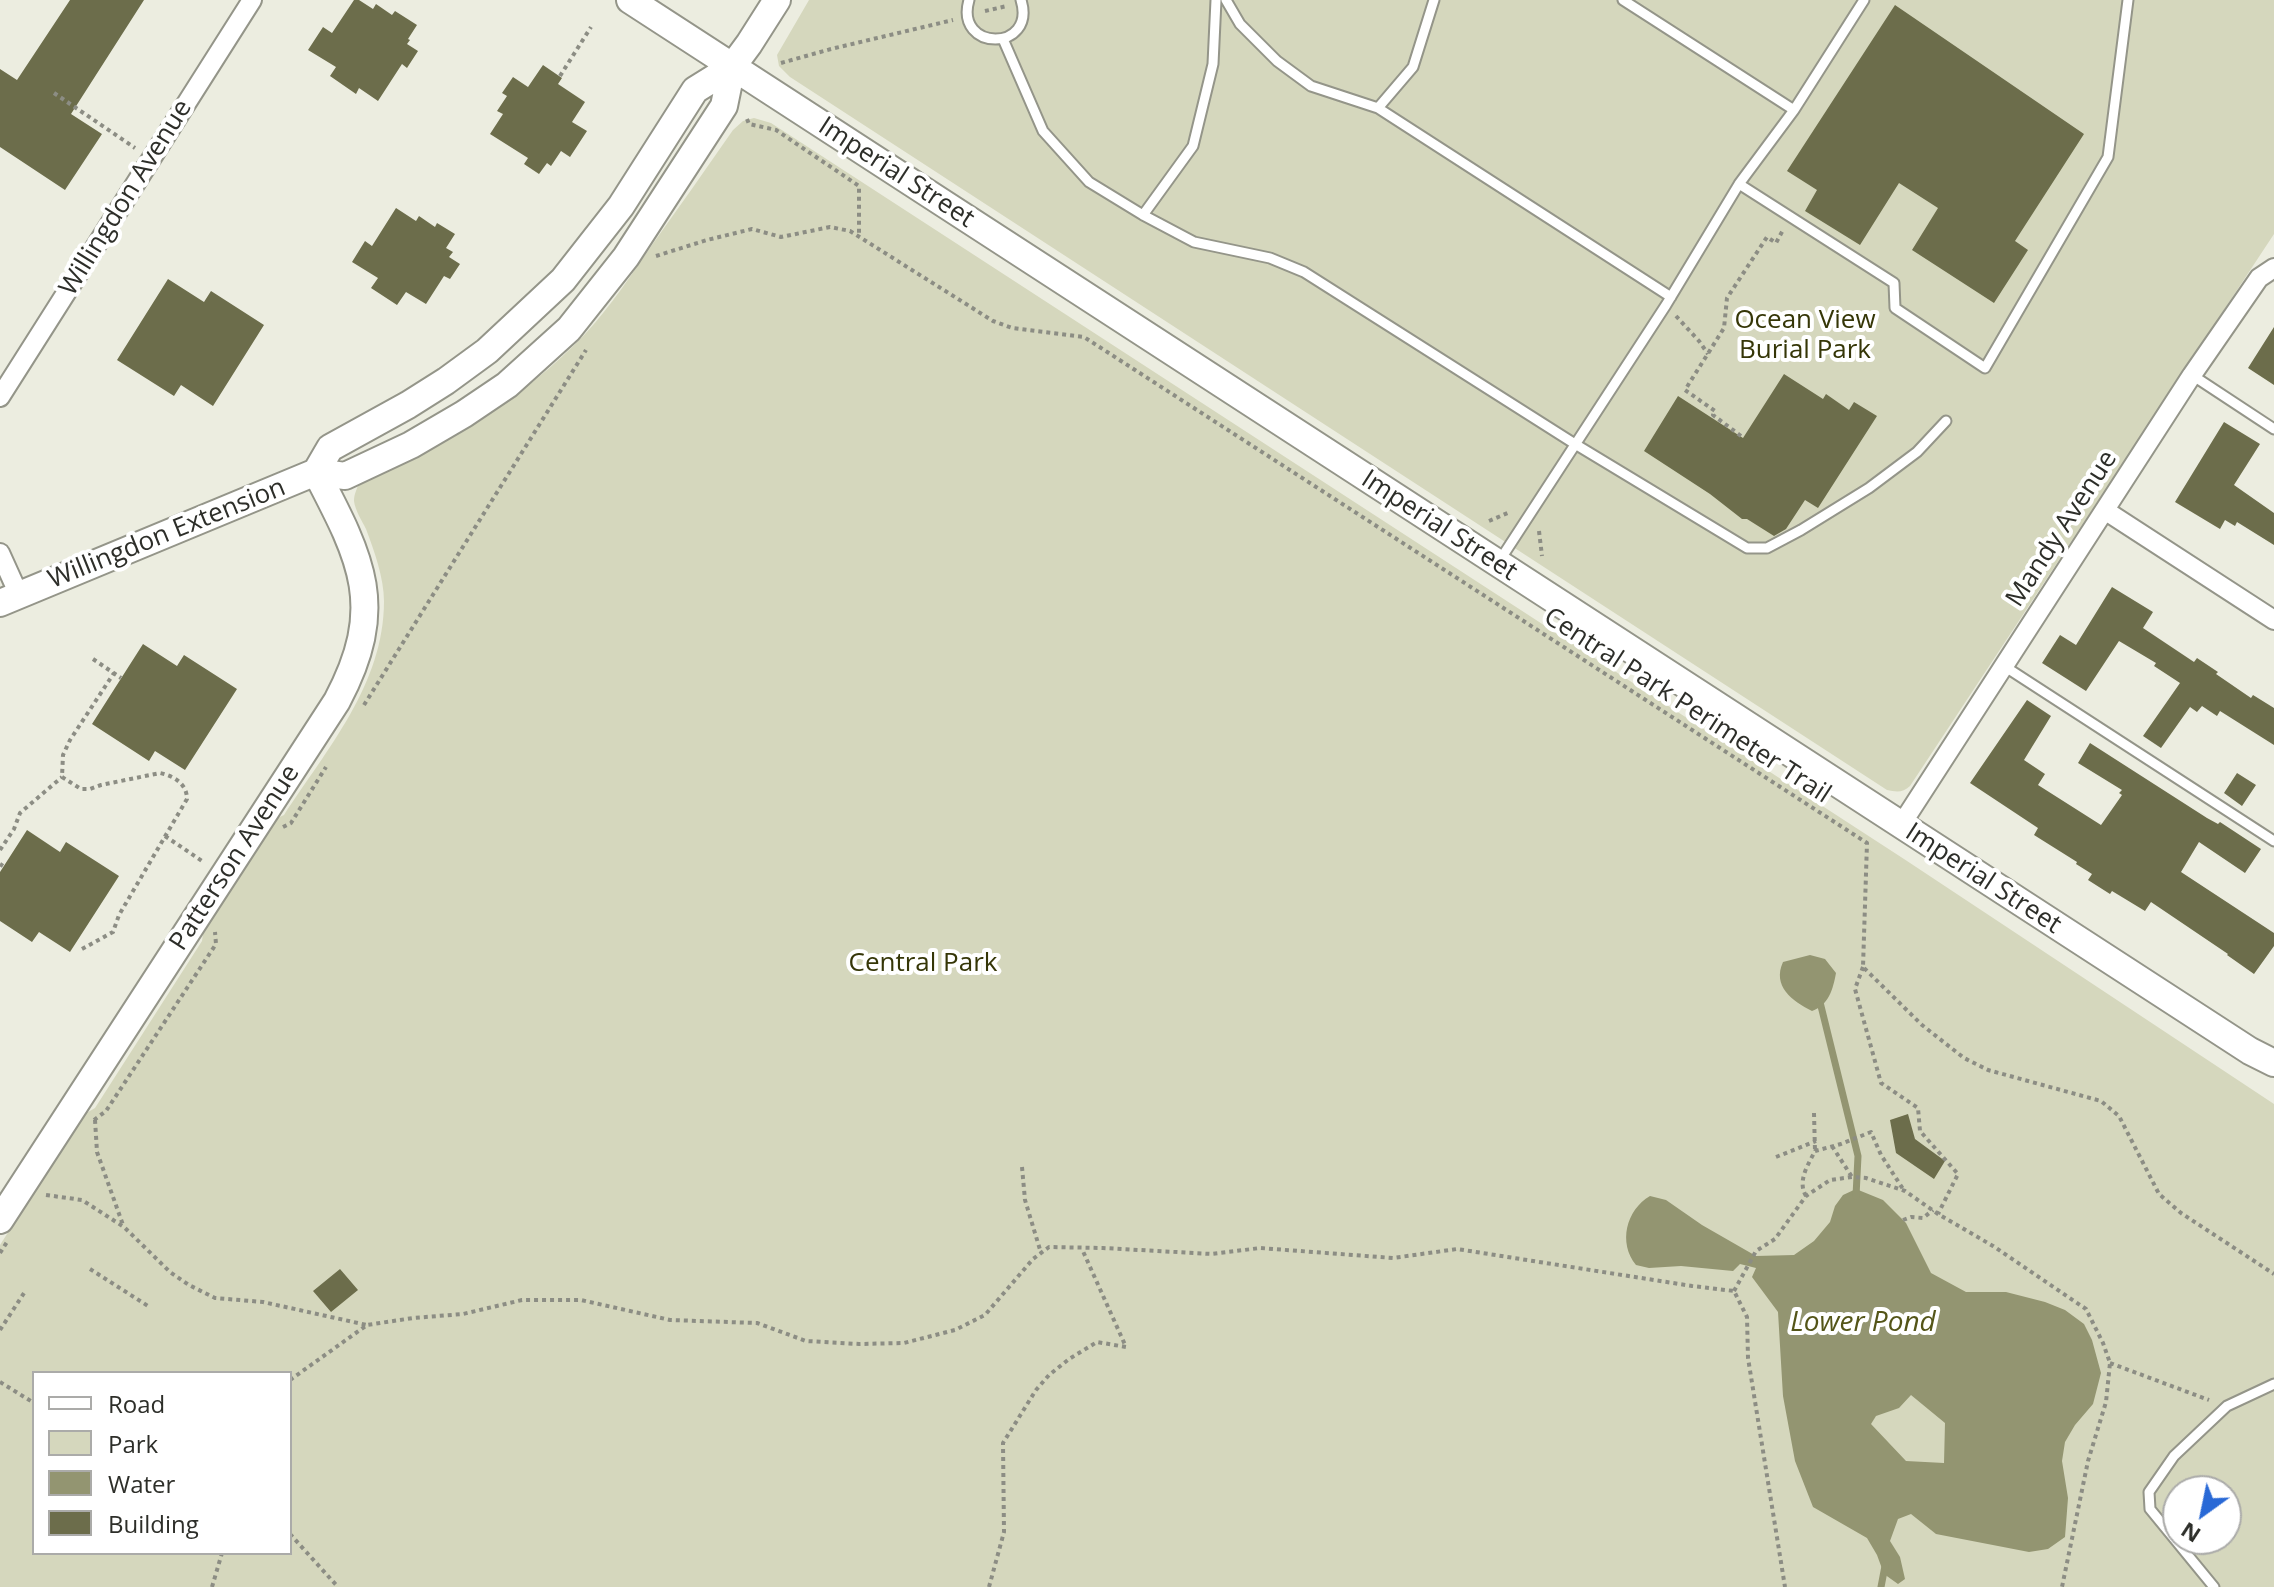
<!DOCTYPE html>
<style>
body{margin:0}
#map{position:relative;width:2274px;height:1587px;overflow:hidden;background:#ecede0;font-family:"Open Sans",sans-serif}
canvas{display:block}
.legend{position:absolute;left:32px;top:1371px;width:260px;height:184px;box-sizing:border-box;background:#fff;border:2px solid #ababa9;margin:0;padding:10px 14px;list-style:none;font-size:24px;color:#2d2e29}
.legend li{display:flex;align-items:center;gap:16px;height:40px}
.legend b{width:40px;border:2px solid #ababa9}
.north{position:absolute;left:2162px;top:1475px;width:80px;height:80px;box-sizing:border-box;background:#fff;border:2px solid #ababa9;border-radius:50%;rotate:213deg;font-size:22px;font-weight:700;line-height:32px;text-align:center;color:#2d2e29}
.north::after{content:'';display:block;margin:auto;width:28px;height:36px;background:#2969d6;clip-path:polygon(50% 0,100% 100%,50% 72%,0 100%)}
</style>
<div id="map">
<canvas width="2274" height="1587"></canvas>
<ul class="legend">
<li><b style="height:10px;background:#fff"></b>Road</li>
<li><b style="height:22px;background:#d5d7bd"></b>Park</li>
<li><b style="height:22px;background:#939571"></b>Water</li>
<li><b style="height:22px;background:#6c6d4b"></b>Building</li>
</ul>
<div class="north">N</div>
</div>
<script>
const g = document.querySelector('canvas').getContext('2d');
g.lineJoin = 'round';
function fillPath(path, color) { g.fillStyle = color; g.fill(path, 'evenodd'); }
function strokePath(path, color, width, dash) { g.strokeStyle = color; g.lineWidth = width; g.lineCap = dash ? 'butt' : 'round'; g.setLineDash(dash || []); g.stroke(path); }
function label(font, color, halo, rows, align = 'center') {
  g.font = font + ' "Open Sans",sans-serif'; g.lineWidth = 8; g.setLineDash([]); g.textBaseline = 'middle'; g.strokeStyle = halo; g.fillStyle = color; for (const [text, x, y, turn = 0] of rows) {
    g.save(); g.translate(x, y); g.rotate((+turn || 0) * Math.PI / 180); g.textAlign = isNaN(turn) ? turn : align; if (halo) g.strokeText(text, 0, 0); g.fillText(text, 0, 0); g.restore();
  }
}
fillPath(new Path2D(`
 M809,0H2274V234L1910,786C1903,793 1896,792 1887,790L790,77L779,66L777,55Z
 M754,118L771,123L1904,859L2274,1104V1587H0V1245L83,1115L95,1108L202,941L204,926L273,820L284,815C327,749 384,684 384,601C384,578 374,550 366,529C362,521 355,510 354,501C354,494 357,489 359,483C443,445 523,400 586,333C611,306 631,275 652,245C679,207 706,169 733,130L743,121ZM34,1373H290V1553H34ZM2178,1491H2226V1539H2178Z`), '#d5d7bd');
fillPath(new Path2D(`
 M1810,955L1825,959L1836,973C1833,989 1829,1005 1812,1011C1792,1001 1772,986 1783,962Z
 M1856,1189L1883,1200L1906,1223L1931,1273L1966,1292H2006L2045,1302L2065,1310L2084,1324L2092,1340L2101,1373L2093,1404L2075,1425L2065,1442L2062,1461L2068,1498L2065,1537L2048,1549L2029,1552L1936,1534L1911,1514L1898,1519L1890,1541L1900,1557L1905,1579L1898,1584L1884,1574L1877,1555L1867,1538L1813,1507L1795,1461L1783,1396L1778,1312L1752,1277L1756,1268L1740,1264L1733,1271L1681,1266L1649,1268L1636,1265C1618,1243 1626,1210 1650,1196L1666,1200L1702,1225L1756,1256L1794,1255L1814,1241L1830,1222L1835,1206L1843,1195ZM1911,1395L1945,1423L1944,1463L1906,1461L1871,1424L1876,1416L1899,1408Z`), '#939571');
strokePath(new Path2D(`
 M1820,1002L1858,1156L1856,1196
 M1881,1587L1885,1566`), '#939571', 7);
fillPath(new Path2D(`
 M70,0H144L71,114L102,134L65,190L0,147V69L17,80Z
 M354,0H359L373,9L376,4L392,15L395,11L417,25L408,39L410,40L407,44L418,51L407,68L402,64L378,101L359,88L356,94L330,76L336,67L308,50L323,27L332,33Z
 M1895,5L2084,134L2015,241L2028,250L1994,303L1912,250L1938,208L1899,183L1860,245L1805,211L1817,190L1787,171Z
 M543,65L562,78L558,84L585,102L572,122L587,131L570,157L561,151L551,166L547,163L539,174L524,164L528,158L490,134L503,114L497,111L507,96L502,93L513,77L528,87Z
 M396,208L416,221L419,216L435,227L437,223L455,234L446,248L453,252L449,257L460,264L450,279L444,276L426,304L406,292L397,305L371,288L378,278L352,262L365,241L372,246Z
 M168,279L204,302L211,291L264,325L213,406L181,385L174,396L117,360Z
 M2274,327V385L2248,368Z
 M1784,374L1823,399L1826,394L1849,410L1854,402L1877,416L1818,508L1805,500L1786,529L1774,536L1747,519H1742L1710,494L1644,451L1678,396L1743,438Z
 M2224,422L2260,444L2234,485L2274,513V545L2237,522L2235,526L2225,520L2220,529L2175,502Z
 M2112,587L2153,612L2143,628L2194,662L2197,658L2218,672L2216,674L2251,698L2253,695L2274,708V745L2220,711L2217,716L2202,706L2197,712L2190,707L2161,748L2143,736L2180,683L2154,666L2156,663L2119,641L2086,691L2042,663L2060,635L2076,645Z
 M143,644L177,666L184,655L237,689L185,770L155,751L149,761L92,724Z
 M2027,700L2051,716L2024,760L2045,774L2038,785L2101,825L2122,795L2119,793L2122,790L2078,763L2090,743L2207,818L2218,824L2220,822L2261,849L2245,873L2199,842L2181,872L2274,933V946L2254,974L2227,955L2228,954L2151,902L2145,911L2112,891L2110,894L2088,880L2092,874L2076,864L2077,862L2034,835L2038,828L1970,783Z
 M2237,773L2256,785L2242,806L2224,793Z
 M27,830L60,852L66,842L119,876L70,952L39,932L32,942L0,921V872Z
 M1908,1114L1915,1139L1945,1161L1934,1179L1896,1153L1890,1120Z
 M340,1269L358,1290L331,1312L313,1291Z`), '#6c6d4b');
const lane = new Path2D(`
 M969,0C954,52 1037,52 1021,0
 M1226,0L1240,24L1277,61L1311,86L1378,108L1671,297
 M1623,0L1794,110
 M1003,39L1043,131L1089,182L1143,215L1194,242L1270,258L1304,272L1575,444L1747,548H1767L1801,530L1869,488L1917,452L1946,421
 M1378,108L1413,67L1434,0
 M1739,184L1894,283L1895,308L1985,368L2108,157L2128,0
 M1143,215L1193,146L1213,64L1216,0
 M2192,375L2274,429
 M1500,560L1666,305L1739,184L1794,110L1864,0
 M2004,666L2274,841
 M2214,1587L2150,1509L2149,1492L2174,1456L2227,1406L2274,1384`);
const street = new Path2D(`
 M0,397L252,0
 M2106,511L2274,620
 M0,553L19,595
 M1901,825L2192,375L2259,278L2274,268`);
const secondary = new Path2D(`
 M630,0L2250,1051L2274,1063
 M316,472L330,448L408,405L446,381L487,351L563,280L621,206L695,90L732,67L749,44L777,0
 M0,603L316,472L345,476L411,445L464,414L507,385L569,329L626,257L724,106L732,67
 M0,1220L337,701C387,607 362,560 316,472`);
strokePath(lane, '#949589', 13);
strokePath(street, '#949589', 22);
strokePath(secondary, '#949589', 30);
strokePath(new Path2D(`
 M985,11L1007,6
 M781,63L831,49L953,20
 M560,76L591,27
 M54,93L135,148
 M747,119L749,124L776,130L859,186V236
 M656,256L707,240L752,229L781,237L830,227L850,231L993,321L1012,328L1084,337L1867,843L1863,967L1922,1025L1964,1058L1988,1070L2101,1101L2119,1116L2159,1194L2181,1213L2274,1274
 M1676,316L1699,341L1708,354
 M1741,436L1713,415L1715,411L1685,390L1724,328L1727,298L1767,237L1776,243L1783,230
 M1489,521L1510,512
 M1539,531L1542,556
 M93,659L121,678
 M364,705L586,350
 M283,827L291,823L326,767
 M165,836L202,861
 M0,850L14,829L20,813L62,777
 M0,864L3,866
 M82,949L113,932L119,915L187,799C187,784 174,776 160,773L101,785L90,789H81L62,777L63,755L70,740L114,673
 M1863,967L1855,989L1881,1083L1918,1108L1920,1131L1958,1174L1938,1214
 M1814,1113L1815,1151
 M94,1120L106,1111L216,944L215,932
 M95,1120L97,1152L123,1225
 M1832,1146L1852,1177
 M1776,1157L1816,1141
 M1022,1167L1025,1200L1041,1253
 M46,1195L82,1200L124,1227L170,1272L189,1285L215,1298L263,1302L367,1325
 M1806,1196C1797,1181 1808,1165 1815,1151L1841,1144L1871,1132L1881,1155L1903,1189
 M1903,1220L1911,1217L1923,1218L1933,1210
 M0,1253L7,1242
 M90,1269L148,1306
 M1734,1291L1756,1251L1775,1239L1806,1196L1830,1180L1852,1177L1866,1178L1905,1191L1938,1214L1993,1246L2086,1309L2103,1343L2110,1363L2106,1402L2088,1461L2062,1587
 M0,1330L26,1290
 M2110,1363L2209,1400
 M290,1380L367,1325L413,1318L463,1314L522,1300H581L670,1320L757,1323L806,1341L859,1344L904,1343L955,1330L985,1315L1033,1259L1049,1247L1103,1248L1212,1254L1260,1248L1393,1258L1457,1249L1692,1286L1734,1291L1747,1317L1748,1358L1785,1587
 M0,1382L34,1403
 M290,1534L338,1587
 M212,1587L222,1553
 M989,1587L1004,1532L1003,1443L1036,1390L1049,1375L1069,1359L1097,1342L1126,1347L1082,1249`), '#8c8d84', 4, [4, 4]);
strokePath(lane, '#fff', 9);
strokePath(street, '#fff', 18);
strokePath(secondary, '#fff', 26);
label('26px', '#2d2e29', '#fff', [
 ["Imperial Street",896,173,33],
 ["Willingdon Avenue",126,198,-58],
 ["Imperial Street",1439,526,33],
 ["Mandy Avenue",2062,529,-57],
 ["Willingdon Extension",167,534,-22],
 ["Central Park Perimeter Trail",1687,706,33],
 ["Patterson Avenue",235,858,-57],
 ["Imperial Street",1983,879,33]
]);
label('26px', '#353607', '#fff', [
 ["Ocean View",1805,321],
 ["Burial Park",1805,351],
 ["Central Park",923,964]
]);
label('italic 28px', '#545518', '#fff', [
 ["Lower Pond",1863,1323]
]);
</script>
